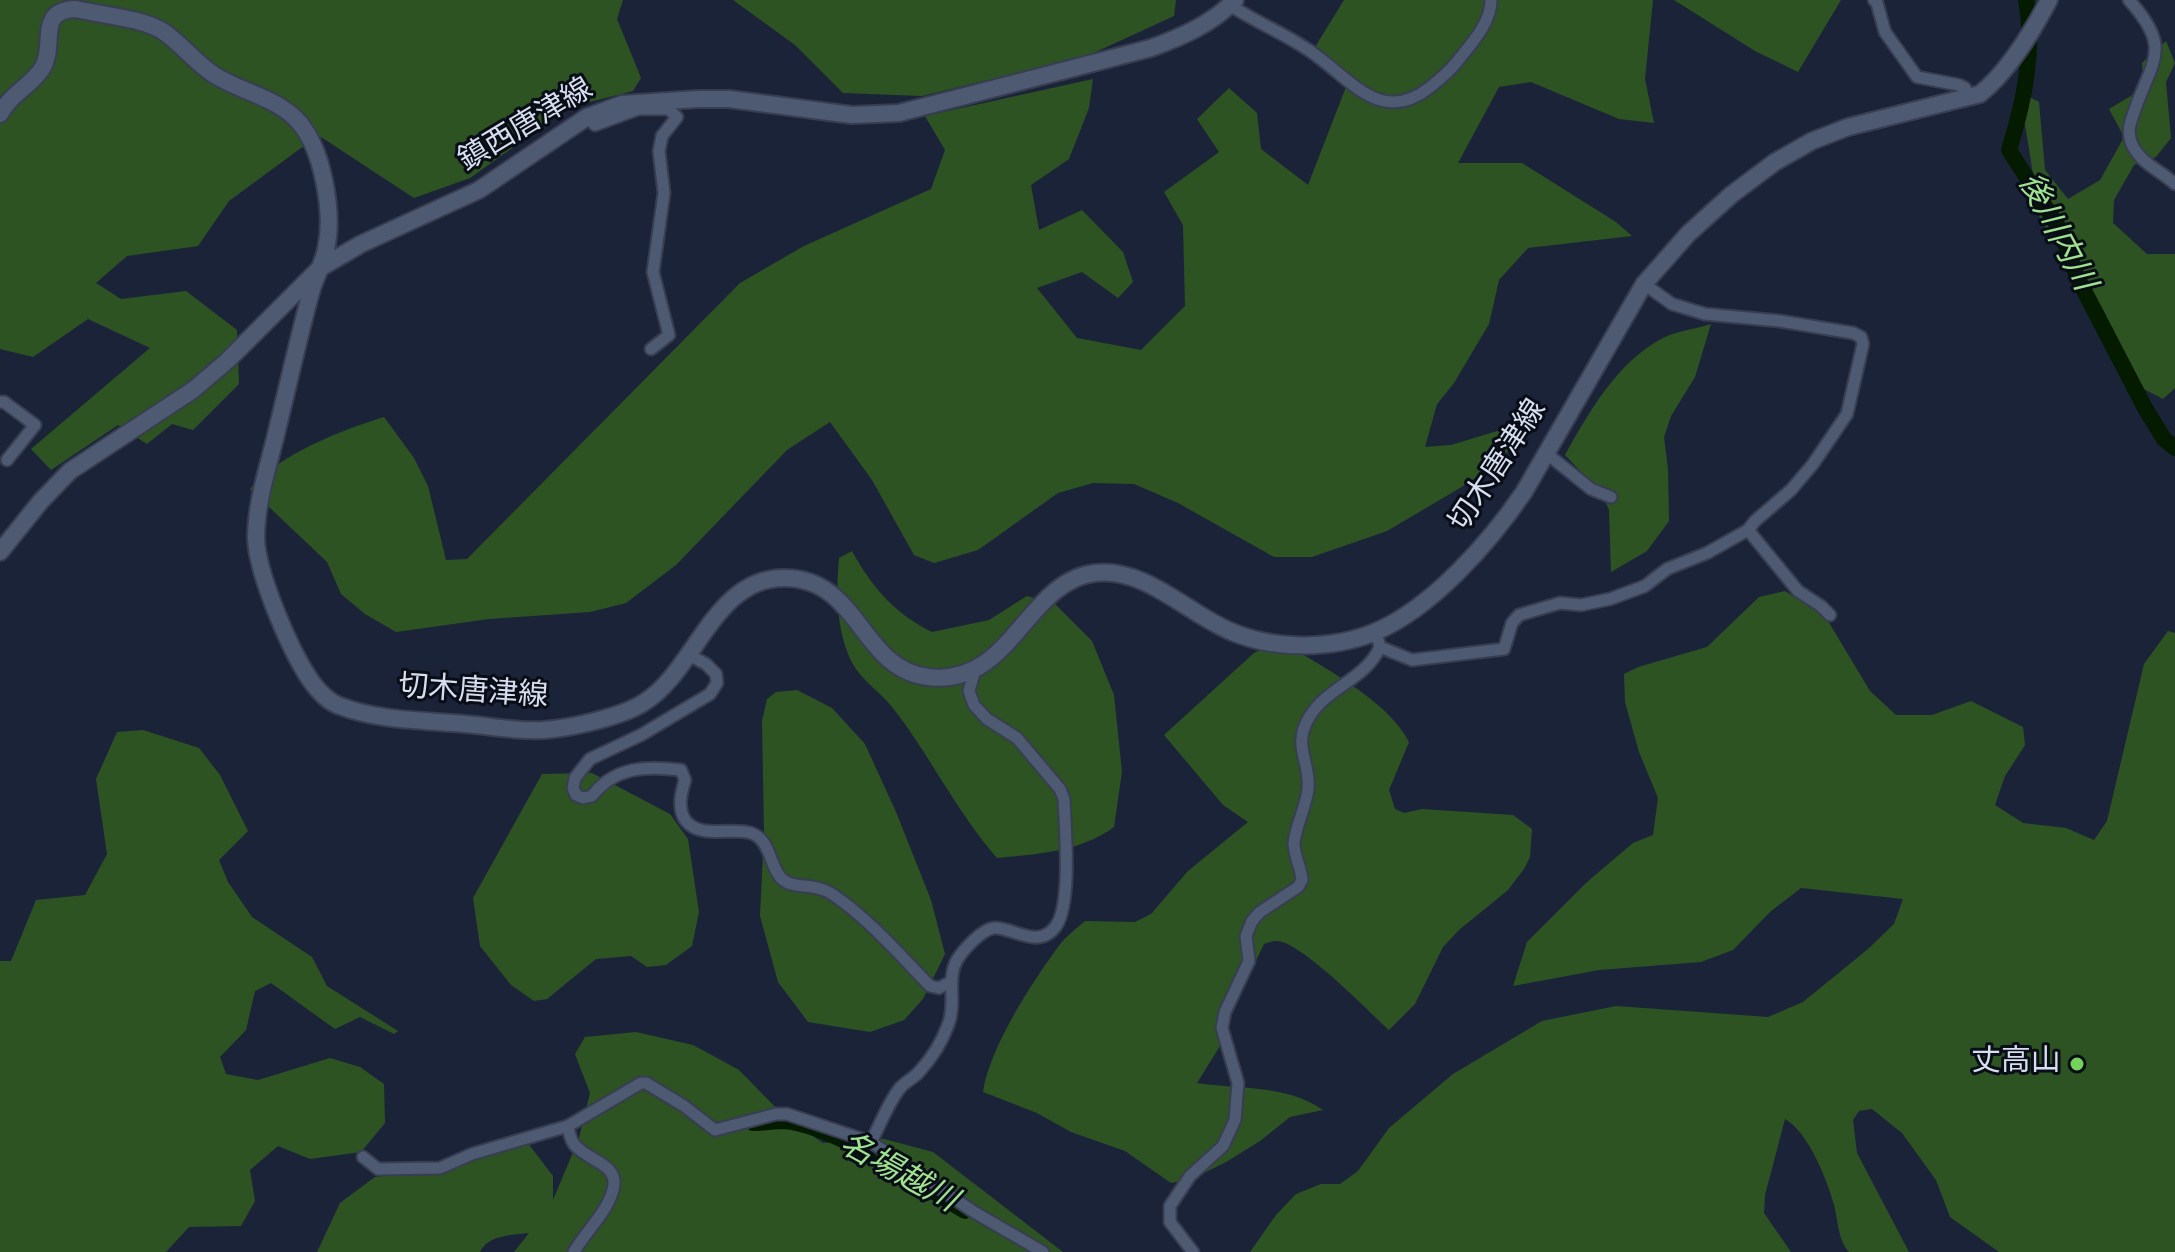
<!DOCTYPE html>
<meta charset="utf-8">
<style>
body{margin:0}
canvas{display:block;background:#1b2339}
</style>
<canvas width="2175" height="1252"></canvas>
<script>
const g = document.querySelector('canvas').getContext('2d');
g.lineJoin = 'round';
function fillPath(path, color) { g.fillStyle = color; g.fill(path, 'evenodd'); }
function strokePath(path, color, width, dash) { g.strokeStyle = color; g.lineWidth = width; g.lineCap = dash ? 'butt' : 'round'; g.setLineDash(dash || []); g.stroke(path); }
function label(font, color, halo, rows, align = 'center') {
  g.font = font + ' Spectral,"Noto Sans JP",serif'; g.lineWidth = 6; g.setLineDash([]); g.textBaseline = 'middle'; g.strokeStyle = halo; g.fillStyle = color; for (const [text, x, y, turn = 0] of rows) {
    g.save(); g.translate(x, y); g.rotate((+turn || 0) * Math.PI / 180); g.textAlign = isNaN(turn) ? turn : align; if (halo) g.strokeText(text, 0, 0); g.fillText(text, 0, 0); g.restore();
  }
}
fillPath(new Path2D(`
 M0,0H623L617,19L641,78L633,91L570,107L470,178L414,198L321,137L301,148L229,201L198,246L127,256L96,283L121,299L186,291L237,330L239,384L193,430L172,424L147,444L118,425L51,470L31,449L150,348L88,319L33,357L0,349Z
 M733,0H1176L1174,16L1087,56L922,96L843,93L795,45Z
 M1344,0H1653L1645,79L1654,123L1619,119L1531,82L1499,87L1458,163H1522L1616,222L1632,236L1528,248L1499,280L1489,324L1454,383L1437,404L1425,447L1451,445L1514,426L1523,433L1511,449L1470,482L1387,531L1312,557H1274L1178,503L1134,484L1093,483L1058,493L978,550L934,563L914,555L872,480L830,422L787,450L676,565L626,603L590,612L489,619L396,632L365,614L341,594L327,562L250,489C279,454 342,430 384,417L414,458L428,486L446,560L467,559L740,283L804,246L931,189L945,150L925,116L1093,79L1089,108L1069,159L1031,185L1039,230L1082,210L1123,252L1133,282L1118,298L1082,272L1037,288L1077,338L1141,350L1185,306L1183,225L1164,192L1219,152L1197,119L1229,88L1257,113L1261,149L1308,185L1351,74L1315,47Z
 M1674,0H1841L1798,72L1755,51Z
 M2166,41L2175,63L2166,82L2171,138L2156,157L2134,165L2114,200L2113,223L2147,254H2175V388L2163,399L2142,388L2102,308L2040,219L2020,92L2039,102L2045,170L2068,199L2100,180L2124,137L2109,109L2144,88L2142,63Z
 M1711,324L1695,377L1671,416L1664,437L1668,469L1669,521L1647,551L1611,572L1609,510L1602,494L1565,455C1589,412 1617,362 1663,338C1677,331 1696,329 1711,324Z
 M852,551C871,586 895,614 932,632L989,620L1027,596L1055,604L1092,641L1114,695L1122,772L1114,827C1080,852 1037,854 997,858C956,811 930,755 892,707C881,693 863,681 854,666C836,634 836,594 839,558Z
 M1785,591L1825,616L1870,691L1896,715H1932L1971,701L2023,727L2025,745L2005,776L1995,805L2023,823L2066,828L2094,840L2107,821L2144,664L2168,631L2175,633V1252H1999L1950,1217L1936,1180L1902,1133L1872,1109L1859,1111L1853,1120L1857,1153L1909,1252H1849C1838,1240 1838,1220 1834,1205C1827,1179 1808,1132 1785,1119L1765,1195L1764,1213L1791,1252H1250L1276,1215L1296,1194L1321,1184H1340L1358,1171L1389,1128L1453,1074L1542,1021L1616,1006L1768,1017L1803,1002L1868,949L1894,924L1903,899L1801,888L1770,912L1733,950L1701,962L1599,970L1513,986L1527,942L1587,882L1633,843L1653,835L1658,798L1639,752L1625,702L1624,674L1638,667L1707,647L1759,597Z
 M1279,640C1320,666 1387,699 1409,742L1389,790L1395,809L1404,813L1422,809L1513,815L1532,829L1530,857L1524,869L1508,890L1459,930L1443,947L1415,1004L1389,1030C1369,1012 1300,940 1276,941C1272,941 1268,943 1264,944L1232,1011L1225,1038L1197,1083C1241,1090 1286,1084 1323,1110L1290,1117L1260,1141L1226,1162L1192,1179L1171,1183L1125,1151L1071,1132L1037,1113L983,1092C989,1049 1032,982 1058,947C1065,937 1076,929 1085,921L1135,922L1151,914L1188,871L1248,822L1223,805L1164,735L1254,653Z
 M797,690L832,708L865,744L896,812L931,900L945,954L923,999L904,1020L870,1032L808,1022L778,982L760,916L764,833L762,721L767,699L776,692Z
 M143,730L199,748L220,775L248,831L219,860L228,882L252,917L312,957L327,986L398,1031L394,1034L360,1017L335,1029L271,983L255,991L246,1030L220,1057L226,1074L258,1080L330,1058L360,1067L384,1084L385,1123L361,1152L310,1159L278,1146L250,1170L255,1201L241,1226L189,1227L166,1252H0V961H11L36,900L85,895L107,854L96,779L117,732Z
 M592,773L670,814L688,839L699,912L692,946L666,965L647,967L631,956L596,959L547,999L534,1001L511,985L480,946L473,898L542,774Z
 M636,1032L693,1045L739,1070L785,1117L823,1143L884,1139L933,1152L1063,1252H514L529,1233C512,1235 488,1235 480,1252H317L340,1203L375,1177L444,1168L524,1138L553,1176V1200L579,1138L590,1093L575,1054L585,1037Z`), '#2d5322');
strokePath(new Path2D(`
 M2026,0C2035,50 2024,102 2009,150L2059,228L2078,279L2145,408L2164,439L2175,448
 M753,1123C763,1123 774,1121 784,1121C834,1125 920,1184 965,1211`), '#041b00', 16);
const street = new Path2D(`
 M1874,0L1877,3L1885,32L1917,77L1959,85L1965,88L1969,96
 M2129,0C2175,51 2150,61 2132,118C2129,127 2128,132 2131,142C2139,163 2160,170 2175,184
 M1230,5C1255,22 1284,33 1310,51C1350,78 1380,126 1429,88C1439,80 1448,73 1456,63C1470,45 1491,24 1491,0
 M587,117L595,125L638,109H668L677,117L662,136L659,151L664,193L653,272L669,335L651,349
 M0,402H4L35,425L7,460
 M1546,453L1591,489L1611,497
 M1748,530L1798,591L1821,606L1830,615
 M1380,647L1412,660L1504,649L1512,623L1519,615L1560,603L1581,605L1610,599L1645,586L1667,569L1707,553L1748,530L1755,521L1791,490L1813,464L1847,414L1863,344L1861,337L1853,333L1780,321L1705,314L1672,304L1644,284
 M689,655L706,664L716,674L717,683L710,694L641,735L590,759L575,778L573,788L576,795L583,798L592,796C615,766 647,766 681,770L685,780C681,793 677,809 686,821C700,839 733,827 751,833C771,840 769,865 781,878C792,890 814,882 832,894C869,919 899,954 930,986L939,988L952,981
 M871,1142C880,1125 888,1103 900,1088C905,1082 914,1078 919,1072C931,1059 942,1042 948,1025C957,1004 946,979 957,960C963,950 982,929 994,928C1011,926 1038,951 1056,926C1072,903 1065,828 1064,799L1060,789L1017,738L987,719L974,705L969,691L975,670
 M363,1157L378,1169L440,1168L472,1154L568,1126
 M574,1252C585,1232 605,1215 612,1193C623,1163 587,1162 574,1144C570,1139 569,1133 568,1126L641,1083H646L684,1106L715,1130L776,1114H787L871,1142L974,1212L1043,1252
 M1193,1252L1170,1222V1206L1190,1176L1223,1146L1235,1120L1238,1083L1222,1028L1225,1012L1249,961L1246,936L1252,921L1260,912L1298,887L1302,880C1301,867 1294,856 1294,843C1296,825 1306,807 1308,789C1311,762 1291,745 1310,716C1328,687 1366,679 1380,647L1378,640`);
const secondary = new Path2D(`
 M0,114C12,92 33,85 43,67C56,44 36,10 76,9C101,15 143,18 164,32C183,45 196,64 216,76C242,92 274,97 296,119C323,146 334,213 326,249C323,264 315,278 311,292C299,336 289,381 278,426C270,462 256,500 256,538C257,574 292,656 314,685C322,695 329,702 340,706C379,721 424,720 465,724C491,726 518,732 544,730C571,728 621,717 643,703C696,671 713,578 784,578C860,578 860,669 928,677C1012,687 1026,581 1095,573C1145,567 1187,613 1230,631C1273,650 1332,650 1375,632C1432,608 1490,542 1524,492L1644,284L1688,234L1731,195L1775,162L1812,141L1848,127L1980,94C2009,71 2032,32 2049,0
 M0,552L41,501L70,471L193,390L227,361L320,268L361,244L479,190L587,117L622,104L698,99H729L852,115L899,113L1151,48C1181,37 1212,24 1235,0`);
strokePath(street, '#383e51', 15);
strokePath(secondary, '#383e51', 20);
strokePath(street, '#4e5972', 11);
strokePath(secondary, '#4e5972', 16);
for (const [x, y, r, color] of [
 [2077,1064,8,"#75d25b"]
]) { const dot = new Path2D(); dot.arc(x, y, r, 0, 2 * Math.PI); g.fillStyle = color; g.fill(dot); strokePath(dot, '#090d17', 3); }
label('30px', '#d7deed', '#090d17', [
 ["鎮西唐津線",527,127,-31],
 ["切木唐津線",1500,467,-57],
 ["切木唐津線",473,694,4]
]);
label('30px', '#d7deed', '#090d17', [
 ["丈高山",2061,1064]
], 'right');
label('italic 32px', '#a0e38e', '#090d17', [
 ["後川内川",2054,233,62],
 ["名場越川",897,1175,29]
]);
</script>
